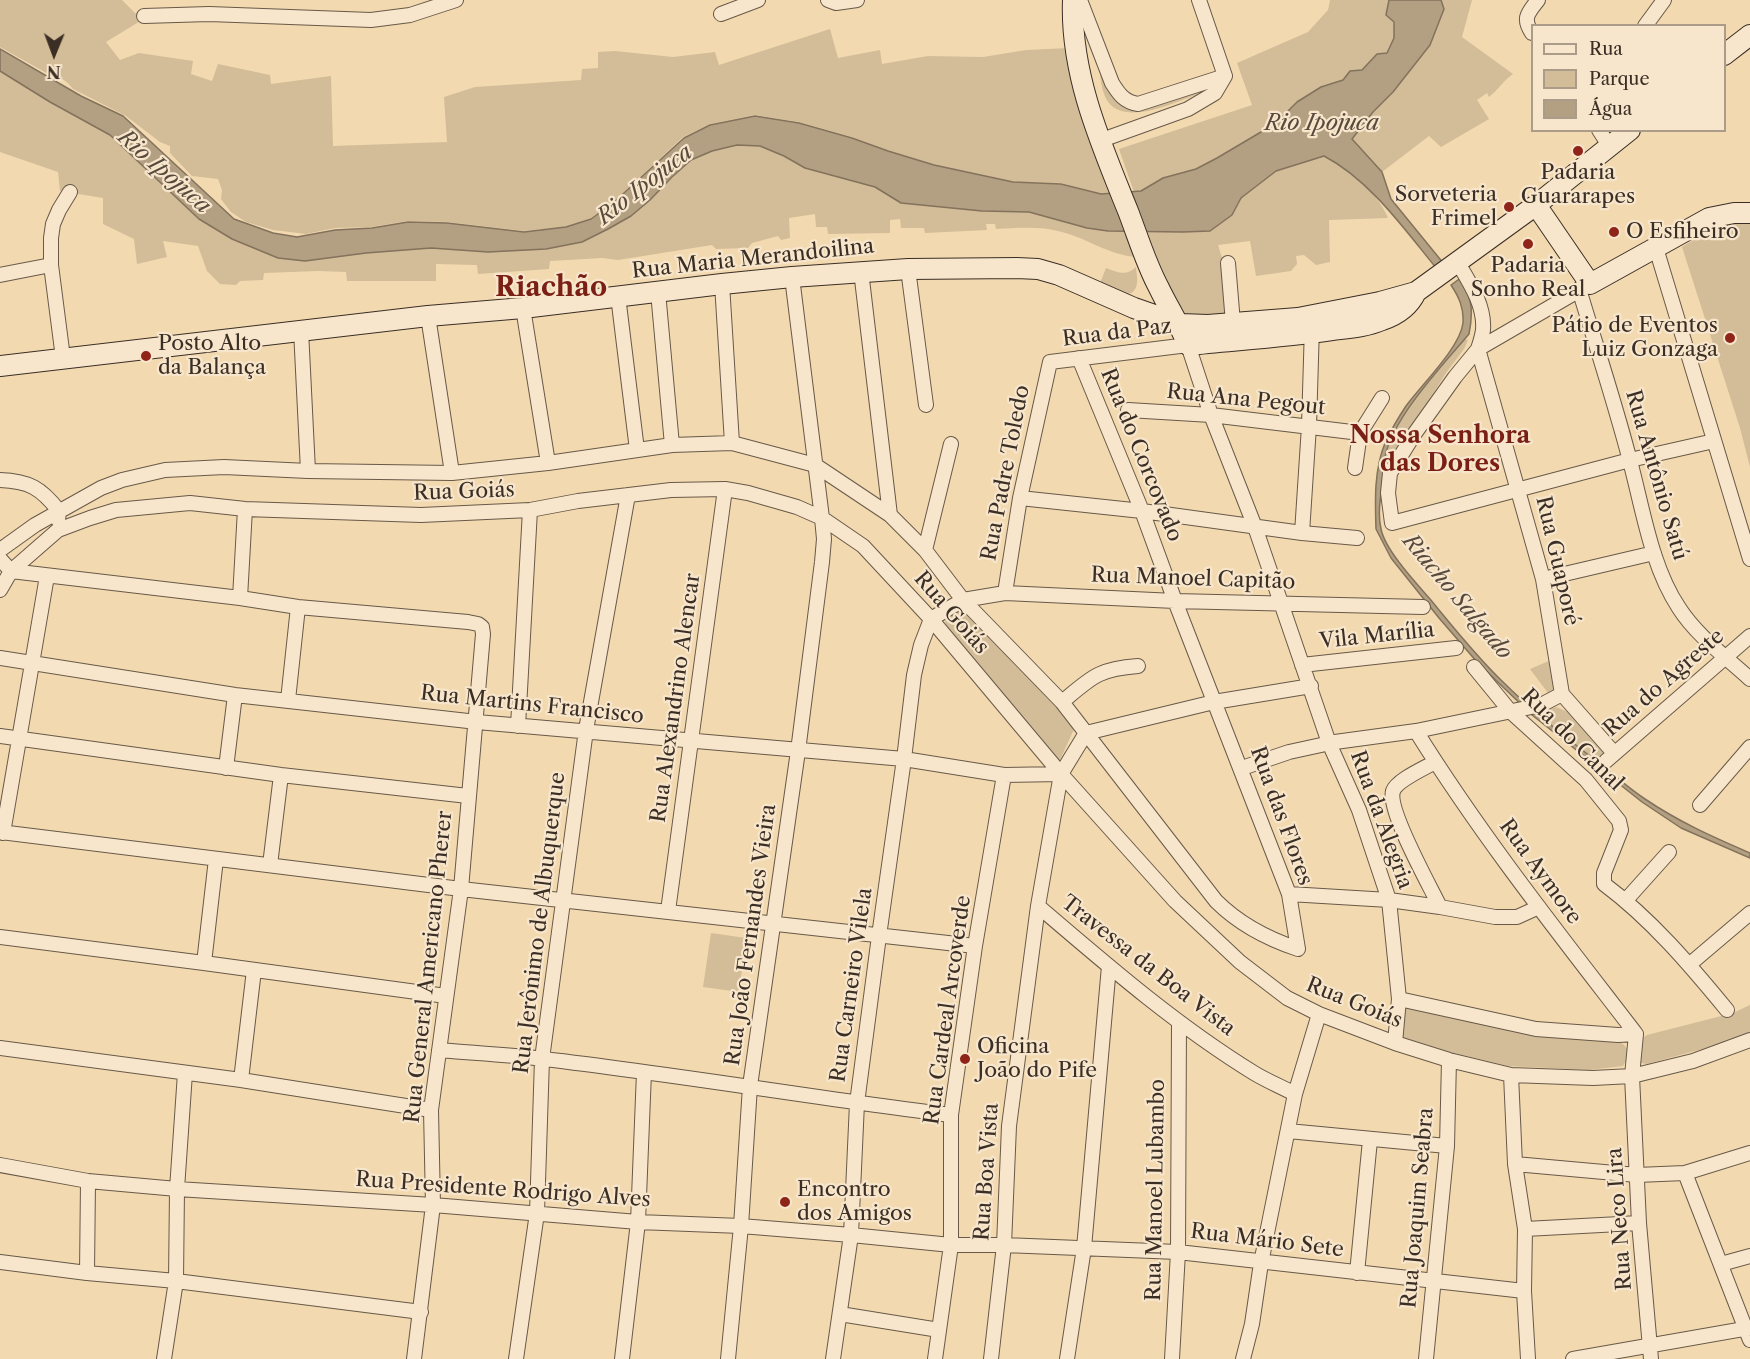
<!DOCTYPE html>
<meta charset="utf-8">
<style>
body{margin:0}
#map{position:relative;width:1750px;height:1359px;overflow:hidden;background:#f2d9b0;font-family:"Libre Caslon Text",serif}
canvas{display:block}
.legend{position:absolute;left:1531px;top:24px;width:195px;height:108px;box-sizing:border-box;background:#f7e6cc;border:2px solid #ab9c89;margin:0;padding:8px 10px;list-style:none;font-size:18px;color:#3a2e25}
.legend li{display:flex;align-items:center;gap:12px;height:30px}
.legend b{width:30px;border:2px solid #ab9c89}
.north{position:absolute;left:24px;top:24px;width:60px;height:60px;-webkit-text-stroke:4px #f7e6cc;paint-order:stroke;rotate:181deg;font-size:16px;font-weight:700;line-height:24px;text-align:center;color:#3a2e25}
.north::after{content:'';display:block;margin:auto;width:21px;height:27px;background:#3a2e25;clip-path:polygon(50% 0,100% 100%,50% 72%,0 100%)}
</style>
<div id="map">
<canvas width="1750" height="1359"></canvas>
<ul class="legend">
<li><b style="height:8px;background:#f7e6cc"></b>Rua</li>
<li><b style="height:16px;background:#d3bc98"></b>Parque</li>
<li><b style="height:16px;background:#b39f81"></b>Água</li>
</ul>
<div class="north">N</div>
</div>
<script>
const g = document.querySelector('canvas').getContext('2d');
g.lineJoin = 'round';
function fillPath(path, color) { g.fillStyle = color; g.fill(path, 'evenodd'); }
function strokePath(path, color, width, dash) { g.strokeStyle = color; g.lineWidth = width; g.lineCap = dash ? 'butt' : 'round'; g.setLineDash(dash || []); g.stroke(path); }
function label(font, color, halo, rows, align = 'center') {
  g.font = font + ' "Libre Caslon Text",serif'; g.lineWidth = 4.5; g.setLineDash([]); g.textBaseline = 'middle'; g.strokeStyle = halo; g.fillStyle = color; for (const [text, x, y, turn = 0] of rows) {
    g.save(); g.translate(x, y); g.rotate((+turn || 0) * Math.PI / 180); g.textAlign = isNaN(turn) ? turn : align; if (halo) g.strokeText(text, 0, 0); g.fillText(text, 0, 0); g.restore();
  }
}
fillPath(new Path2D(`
 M0,0H122L142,20L106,42L120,60L139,53L193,61L191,74L212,81L218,64L270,75L271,84L331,76L333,146L447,142L444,97L475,87L581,80L582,69L598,68V52L615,51L673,57L715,52L719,65L830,29L838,58L880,50L882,64L928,56L983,57L1026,50L1069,48L1112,193L1101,194L1061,183L1014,182L986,176L934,165L888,151L852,137L799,122L755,115L710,124L683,137L612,203L591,218L566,227L524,231L447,222L408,221L371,227L335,228L306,234L273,230L246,222L231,212L221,199L222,190L218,179L192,176L170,153V146L160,142L126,116L73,89C68,82 59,75 50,75L0,47Z
 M1330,0H1389L1386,15L1394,22V38L1387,54H1377L1362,70L1350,71L1343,80L1321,87L1297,102L1280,119L1261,132L1217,158L1196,169L1163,178L1141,191L1134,192L1119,149L1252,105L1237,63L1308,32L1328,10Z
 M1441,0H1472L1462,37L1513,74C1503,81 1498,90 1489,97L1487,93L1477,100L1489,119L1441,147L1429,136L1382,172L1352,139L1373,112L1393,92L1430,45L1444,9Z
 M1099,47L1129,103L1205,83L1201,93C1177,101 1117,132 1104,94C1099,82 1100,61 1099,47Z
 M0,71L50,102L110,135L199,219L305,261L366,253L431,248L488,252L546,249L582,242L608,229L631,216L691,160L712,151L737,145L760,146L784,156L805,168L875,187L901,203L982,211L1029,212L1087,228L1126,231L1137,257C1108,255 1089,239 1062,232C1041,226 1017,228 996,229L995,224H986L987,230L925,233L924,228H901L900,219L890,220V233L828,234L827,227H816L815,214L789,218L790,238L781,240L778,236L752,243L748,248L716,249L712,245L618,260L602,258L550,261L549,269L478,274L477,265L436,264V281H347L346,272L318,271L264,273L263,280L240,281L236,285L220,284L207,271L198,246L163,241L167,257L137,264L134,239L103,224V198L60,191L58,172L0,152Z
 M1324,156C1350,170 1377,191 1388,218L1329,220L1330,262L1316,265L1304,255L1296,256L1297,264L1291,271L1256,276L1250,241L1218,245L1222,258L1228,320L1184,316L1176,310L1145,231L1232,215L1241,198L1276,171Z
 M1750,221V467L1740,428L1682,247L1716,226L1728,223Z
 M1136,267C1136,272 1138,278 1137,283C1134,304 1111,290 1099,286L1106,268C1117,272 1126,277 1136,267Z
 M1465,339L1468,340L1464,349L1446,373L1386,469L1384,468C1386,426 1439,372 1465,339Z
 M958,608H965L1056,702L1075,727L1059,762L948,631L945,622L946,614Z
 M1551,660L1555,689L1548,693L1530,669Z
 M1556,707L1568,712L1607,755L1599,763L1537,713Z
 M711,933L746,938L739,992L703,987Z
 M1750,1005V1036L1647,1064L1641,1063L1640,1056L1641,1039L1647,1035L1733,1013Z
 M1408,1008L1618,1040C1630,1049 1631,1053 1623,1066L1589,1070L1508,1066L1450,1052L1402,1037V1010Z`), '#d3bc98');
const water = new Path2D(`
 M1389,0H1441L1444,9L1430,45L1393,92L1373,112L1352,139L1382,172L1391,199L1444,264L1437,269C1405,230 1370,180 1324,156L1276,171L1241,198L1232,215L1210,231L1183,232L1108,231L1087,228L1029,212L982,211L901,203L875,187L805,168L784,156L760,146L737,145L712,151L691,160L672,177L650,200L631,216L608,229L582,242L546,249L488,252L431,248L366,253L305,261L278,258L232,239L199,219L110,135L50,102L0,71V49L81,96L123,116L234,219L273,233L297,237L335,230L372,228L408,222L447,223L524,232L566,227L591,219L613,203L684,138L710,125L755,116L799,123L852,138L888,151L934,165L1013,182L1061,184L1101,194L1141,191L1163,178L1196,169L1217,158L1261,132L1280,119L1297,102L1321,87L1343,80L1350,71L1362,70L1377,54L1387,53L1394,38V22L1386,15Z
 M1462,277C1471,299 1474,309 1469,334C1443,365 1382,428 1384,469L1387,471C1381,487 1377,512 1381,529C1385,550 1416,583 1430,599C1453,627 1476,656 1502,681C1531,710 1563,735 1595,760C1612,773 1628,788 1645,799C1679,822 1713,837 1750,853V858L1681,828L1642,802L1532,715L1477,662L1439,618L1391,558L1376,529C1375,500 1374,470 1385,443C1391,430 1398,418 1406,406C1421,385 1460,348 1463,323C1464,308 1459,297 1451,285Z`);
fillPath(water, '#b39f81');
strokePath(water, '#83725c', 1.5);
const street = new Path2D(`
 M828,0L836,3L857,0
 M1080,0L1112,83C1119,94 1124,102 1138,104L1225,76
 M1199,0L1225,76
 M721,14L758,0
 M144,16L209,14L371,20L410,15L456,0
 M1645,26L1664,0
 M1532,33C1522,18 1528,13 1538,0
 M1599,130L1610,147
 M1099,141L1188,109L1215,93L1225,76
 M1656,248L1750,559
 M1228,263L1233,323
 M1458,263C1470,283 1485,306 1483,330C1482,337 1480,343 1478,349L1543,579L1562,694L1614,753
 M908,269L926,405
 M861,271L890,515
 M0,275L51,265
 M722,284L732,443
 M1590,284L1478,349L1455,377L1415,433L1390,473L1388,493L1392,523L1630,460L1714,441
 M1579,289C1596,346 1615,403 1630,461C1643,509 1651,566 1679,608C1697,636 1726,657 1750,679
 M658,292L672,445
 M618,296L637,450
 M523,308L548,463
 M428,316L452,473
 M301,330L308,471
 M63,358L51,265V238L53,224L59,210L70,192
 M1128,410L1211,415L1360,433
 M1355,468L1360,433L1382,398
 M0,480C29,481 41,488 59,511L58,520
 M1020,498L1142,511L1302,533L1357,538
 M1302,533L1309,426L1312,326
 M0,550L35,525L101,488L122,480L165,470L224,467L308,471L452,473L548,463L672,445L732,443L815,465L890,515L925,550L963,600L1062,702L1216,901C1239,924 1268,939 1298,949L1289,894L1175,601L1142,511L1079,358
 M925,550L951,444
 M0,559L11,571L240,598L298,607L468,622L478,624L482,627L483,634L461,889L431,1110L433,1205L414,1359
 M1543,579L1654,553
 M0,590L11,571L58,530L90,518L116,510L190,503L245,509L421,515L530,510L578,501L671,490L725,489L748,493L797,507L822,518L863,546L931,619L1061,774L1175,901L1240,962L1287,998L1319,1014L1395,1043L1449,1060L1511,1075L1593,1078L1632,1076L1693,1061L1750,1040
 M1005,593L1020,498L1050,362L1188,345L1211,415L1255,527L1329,743L1359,810L1389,900L1399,999L1395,1043
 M240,598L245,509
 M0,658L235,695L477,722L904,759L1004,775L1061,774
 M1302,665L1456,648
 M1474,667L1510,711L1586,780L1619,821L1621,830L1604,873V884C1651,919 1690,965 1727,1010
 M288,700L298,607
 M1062,702C1092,677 1098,669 1138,666
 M518,726L530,510
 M1416,731C1482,837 1560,935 1636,1034
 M0,736L281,775L468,796
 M1606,761L1750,636
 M1435,762C1425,768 1397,780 1393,791C1387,810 1430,886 1440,907
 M226,768L235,695
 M1242,768L1289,752L1335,742L1416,731L1541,705L1562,694
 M1700,805L1750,747
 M0,832L461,889L975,946
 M3,833L47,576
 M270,865L281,775
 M1289,894L1389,900L1440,907L1495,917H1517L1539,907
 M1626,900L1669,852
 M1038,906C1107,965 1176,1025 1254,1073C1267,1081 1282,1087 1295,1094
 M668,911L725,489
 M0,937L204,963L446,996
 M204,963L216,859
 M1690,964L1750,913
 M1399,999L1536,1029L1618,1035L1636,1034
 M1636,1034L1632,1076L1639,1223L1651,1359
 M0,1048L241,1080L431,1110
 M439,1050C474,1053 509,1055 544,1059C680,1075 815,1098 951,1115
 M1511,1075L1515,1164L1525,1229L1524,1291L1528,1359
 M241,1080L254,970
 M1288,1131L1447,1146
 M1515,1164L1637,1175L1685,1173L1750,1153
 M0,1165L88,1181L177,1189L433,1205L638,1222L741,1226L851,1235L951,1245H1004L1178,1252L1524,1291
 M1685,1173L1750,1340
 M1525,1229L1639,1223
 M0,1262L87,1273L176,1281L421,1312
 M1721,1264L1750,1256
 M87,1273L88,1181
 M1357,1273L1370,1140
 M840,1314L939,1330
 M164,1359L176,1281L177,1189L185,1073
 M516,1359L537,1213L542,1059L586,730L628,495
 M622,1359L638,1222L644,1072
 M728,1359L741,1226L750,1086L798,751L822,562L824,539L822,518L792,277
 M833,1359L851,1235L857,1103L879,936L904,759L914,675L921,645L931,619L963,600L1005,593L1175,601L1423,607
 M935,1359L951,1245V1115L975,946L1004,775
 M991,1359L1004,1245L1009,1126L1038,906L1061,774L1086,733L1214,702L1311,686
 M1067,1359L1084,1248L1109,966
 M1172,1359L1178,1252L1179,1022
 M1243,1359L1252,1324L1261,1263L1295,1094L1319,1014
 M1426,1359L1447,1146L1449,1060
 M1573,1359L1750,1328`);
const secondary = new Path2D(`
 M1073,0C1070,74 1101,144 1128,211C1138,237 1146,264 1159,288C1168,307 1180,325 1188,345C1236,340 1284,337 1332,330C1348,328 1366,327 1382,320C1397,315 1409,307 1416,292
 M1724,55L1750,35
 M1536,205L1590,284L1709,218L1734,213H1750
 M0,366L428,316L523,308L722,284L792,277L908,269L1017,268L1038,269L1059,275L1134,308L1180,324L1208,325L1298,318L1380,302L1416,292L1536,205L1630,130`);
strokePath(street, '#685948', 16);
strokePath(secondary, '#3a2e25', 22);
strokePath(street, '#f7e6cc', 14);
strokePath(secondary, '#f7e6cc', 20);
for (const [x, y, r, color] of [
 [1578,151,6,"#8f2418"],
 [1509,207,6,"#8f2418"],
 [1614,232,6,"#8f2418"],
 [1528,244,6,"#8f2418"],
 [1730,338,6,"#8f2418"],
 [146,356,6,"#8f2418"],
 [965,1059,6,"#8f2418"],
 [785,1202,6,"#8f2418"]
]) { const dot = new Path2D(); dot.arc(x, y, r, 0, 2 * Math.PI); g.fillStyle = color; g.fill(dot); strokePath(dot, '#f7e6cc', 2); }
label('21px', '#3a2e25', '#f7e6cc', [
 ["Padaria",1578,173,"center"],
 ["Guararapes",1578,197,"center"],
 ["Sorveteria",1497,195,"right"],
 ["Frimel",1497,219,"right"],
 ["O Esfiheiro",1626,232],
 ["Padaria",1528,266,"center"],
 ["Sonho Real",1528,290,"center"],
 ["Pátio de Eventos",1718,326,"right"],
 ["Luiz Gonzaga",1718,350,"right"],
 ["Posto Alto",158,344],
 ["da Balança",158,368],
 ["Oficina",977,1047],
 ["João do Pife",977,1071],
 ["Encontro",797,1190],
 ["dos Amigos",797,1214]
], 'left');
label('21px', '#3a2e25', '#f7e6cc', [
 ["Rua Maria Merandoilina",753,259,-6],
 ["Rua da Paz",1117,333,-7],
 ["Rua Ana Pegout",1246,400,6],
 ["Rua do Corcovado",1141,455,68],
 ["Rua Padre Toledo",1006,473,-79],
 ["Rua Antônio Satú",1656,475,74],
 ["Rua Goiás",464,492,-2],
 ["Rua Guaporé",1557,561,77],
 ["Rua Manoel Capitão",1193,579,2],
 ["Rua Goiás",951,613,49],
 ["Vila Marília",1377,636,-6],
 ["Rua do Agreste",1664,683,-41],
 ["Rua Alexandrino Alencar",676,698,-82],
 ["Rua Martins Francisco",532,705,6],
 ["Rua do Canal",1572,740,45],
 ["Rua das Flores",1281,816,70],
 ["Rua da Alegria",1381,820,70],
 ["Rua Aymore",1540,872,54],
 ["Rua Jerônimo de Albuquerque",540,923,-83],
 ["Rua João Fernandes Vieira",751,935,-82],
 ["Travessa da Boa Vista",1148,966,38],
 ["Rua General Americano Pherer",429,967,-84],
 ["Rua Carneiro Vilela",852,985,-82],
 ["Rua Goiás",1354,1003,22],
 ["Rua Cardeal Arcoverde",948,1010,-82],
 ["Rua Boa Vista",987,1172,-86],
 ["Rua Presidente Rodrigo Alves",503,1190,4],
 ["Rua Manoel Lubambo",1156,1190,-89],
 ["Rua Joaquim Seabra",1418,1208,-85],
 ["Rua Neco Lira",1620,1219,-94],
 ["Rua Mário Sete",1267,1241,7]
]);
label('italic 22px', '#584a3c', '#f7e6cc', [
 ["Rio Ipojuca",1322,124],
 ["Rio Ipojuca",164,172,41],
 ["Rio Ipojuca",645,185,-38],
 ["Riacho Salgado",1457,597,50]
]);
label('bold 24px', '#7a1f14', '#f7e6cc', [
 ["Nossa Senhora",1440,436],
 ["das Dores",1440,464]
]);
label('bold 27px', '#7a1f14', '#f7e6cc', [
 ["Riachão",551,288]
]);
</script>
